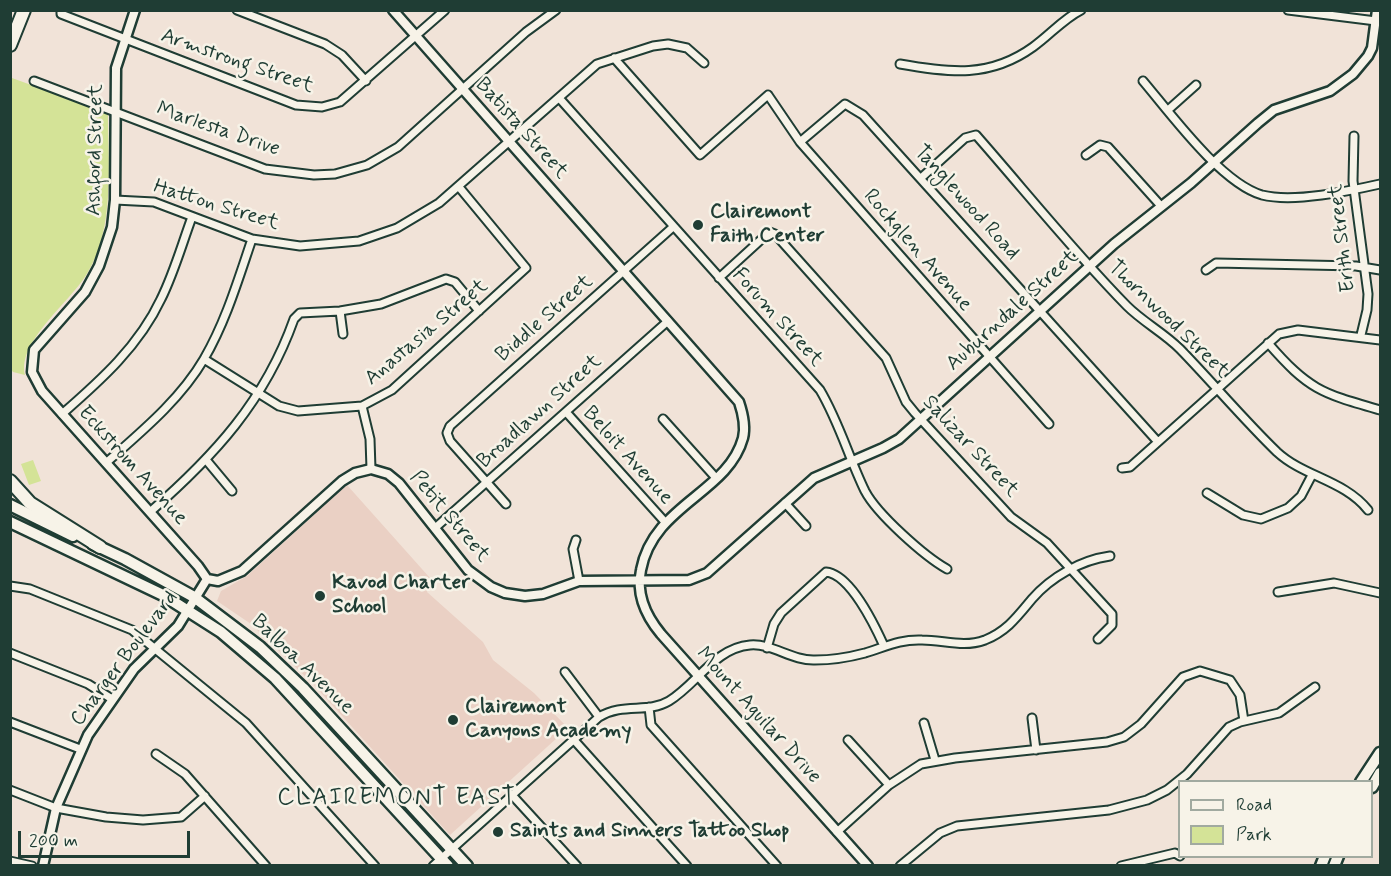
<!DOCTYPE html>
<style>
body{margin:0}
#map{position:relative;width:1391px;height:876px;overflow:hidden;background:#f1e3d8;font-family:Mynerve,sans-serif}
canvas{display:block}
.frame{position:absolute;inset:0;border:12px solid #1f3d34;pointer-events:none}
.legend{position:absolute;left:1178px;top:780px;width:195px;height:78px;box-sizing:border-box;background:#f7f3e8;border:2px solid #a1aaa0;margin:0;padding:8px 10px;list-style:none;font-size:18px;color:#1f3d34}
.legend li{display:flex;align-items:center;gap:12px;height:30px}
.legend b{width:30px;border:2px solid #a1aaa0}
.scale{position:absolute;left:18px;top:831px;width:172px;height:27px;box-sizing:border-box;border:3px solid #1f3d34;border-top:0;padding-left:8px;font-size:18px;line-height:21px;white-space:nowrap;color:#1f3d34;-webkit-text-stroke:4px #f7f3e8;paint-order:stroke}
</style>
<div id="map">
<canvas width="1391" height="876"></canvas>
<div class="frame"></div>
<ul class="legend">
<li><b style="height:8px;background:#f7f3e8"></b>Road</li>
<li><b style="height:16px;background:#d4e397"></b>Park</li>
</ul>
<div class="scale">200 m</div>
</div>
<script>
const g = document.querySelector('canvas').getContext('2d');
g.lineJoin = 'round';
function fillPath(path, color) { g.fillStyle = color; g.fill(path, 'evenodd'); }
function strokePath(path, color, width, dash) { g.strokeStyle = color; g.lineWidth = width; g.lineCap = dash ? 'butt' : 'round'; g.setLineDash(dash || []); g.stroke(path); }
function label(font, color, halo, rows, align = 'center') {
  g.font = font + ' Mynerve,sans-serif'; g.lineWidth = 5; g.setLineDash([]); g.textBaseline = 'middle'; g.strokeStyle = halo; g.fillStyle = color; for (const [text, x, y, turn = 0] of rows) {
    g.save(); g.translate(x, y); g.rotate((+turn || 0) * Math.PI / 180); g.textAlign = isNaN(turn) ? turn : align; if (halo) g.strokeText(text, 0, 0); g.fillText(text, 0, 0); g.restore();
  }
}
fillPath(new Path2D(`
 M347,485L430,578L427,592L483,642L493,660L534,693L568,728L450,835L313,684L251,624L217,601L221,591L247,576Z`), '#ead0c4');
fillPath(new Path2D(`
 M12,78L108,113C108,164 115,227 88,272C71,302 17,341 25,375L13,372L10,368Z
 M33,460L41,481L29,485L21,464Z`), '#d4e397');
const minor = new Path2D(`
 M61,10V14L296,105L322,107L340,102L445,10
 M237,10L325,44L342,55L366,81
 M1288,10L1376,21
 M614,58L700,155L768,95L800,142L1049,424
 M900,64C950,73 990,78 1033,47C1050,35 1063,19 1081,10
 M34,81L265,169L314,175L335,174L367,165L398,147L526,32L556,10
 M1143,81C1171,114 1221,183 1262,195C1294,203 1349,191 1380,184
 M560,99L820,390C839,422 849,458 865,491C877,514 924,556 947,569
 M1168,110L1196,85
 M1354,136L1353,181L1368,294L1367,310L1361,335
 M800,142L845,104L863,115L1158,442
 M1086,155L1100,145L1108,147L1161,206
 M921,178L965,138L976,135C1026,192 1074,252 1127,306C1143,322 1164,333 1180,349C1213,383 1243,419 1277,452C1304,477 1344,480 1368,510
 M115,200L154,202L252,239L300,246L359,241L397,228L439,203L597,64L653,46L668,44L687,48L704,63
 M1206,270L1216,263L1356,266L1380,270
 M719,278L765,236L770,232L775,234L886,358L906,402L915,413L1011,517L1047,543L1112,614V625L1098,639
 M340,311L343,334
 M1268,343C1309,390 1321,393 1380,410
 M204,359L279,406L298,411L362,406L392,390L526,268L459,187
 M362,406L370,439L371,469
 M566,412L665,522
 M62,414C101,380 139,346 161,299C174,273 182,244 192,217
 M663,419L716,478
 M207,461L232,491
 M106,463C141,432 180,400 204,359C226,321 238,280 252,239
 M1122,468L1130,467L1279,334L1298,330L1380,340
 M1207,493L1243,515L1261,519L1288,508L1301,496L1312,475
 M785,503L806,526
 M506,504L450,441L447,433L450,426L673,227
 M150,512C214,456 265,401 294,319L300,313L340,311L381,304L446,279L455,282L479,311
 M435,528L668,321
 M576,540L573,549L579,581
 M10,586L30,589L132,630L246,723L375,866
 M1278,592L1334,583L1380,593
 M767,648L774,624L781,613L826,572C850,574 875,626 884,646
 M10,653L88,684L112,699
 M565,672L599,717
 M649,707L651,725L777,866
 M1032,718L1036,750
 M10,722L80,749
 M924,723L935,760
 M574,740L687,866
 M848,740L889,785
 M156,754L185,774L266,866
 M10,790L56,808L106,817L143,820L181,817L205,796
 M512,795L577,866
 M837,832L889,785L921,764L955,758L1107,742L1124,737L1141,724L1183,677L1200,671L1230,680L1240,695L1244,721
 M10,861L32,866
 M433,866L599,717C624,702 647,714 669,701C697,684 715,648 750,645C772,643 792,661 815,660C831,660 850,657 865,653C885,647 900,639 922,640C944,640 963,648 985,640C1007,631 1017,617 1032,599C1051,577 1081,560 1110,556
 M900,866L940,833L957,826L1109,810L1147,800L1167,790L1187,774L1229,727L1240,722L1279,713L1315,687
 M1121,866L1175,853L1180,856`);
const tertiary = new Path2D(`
 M135,10L116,68L115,200L112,227L99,266L85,292L34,350L32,372L42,391L198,566L207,579
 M393,10L739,402C743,414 746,426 743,438C728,493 653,505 641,570C636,594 646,616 661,634L868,866
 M207,579L218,581L242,571L342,481L355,473L371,469L388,474L399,483L468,570L491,587L505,593L525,596L543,594L579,581L689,580L707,573L716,565L814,478L883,448L899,439L1114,244L1191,183L1258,123L1274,110L1330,91L1353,74L1368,56L1372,48L1377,10
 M43,866L56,808L88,735L134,669L178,626L207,579`);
const primary = new Path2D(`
 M10,505L73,536
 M10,522L163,595L221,632L275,678L448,866
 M93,544L125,559L194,597L260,647L303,688L467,866
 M1361,782L1380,753
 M1372,787L1380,773
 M1321,866L1325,856
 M1334,866L1338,856`);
const motorway = new Path2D(`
 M10,45L24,10
 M10,481L30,503L100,547`);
strokePath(minor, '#1f3d34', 11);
strokePath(tertiary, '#1f3d34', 13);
strokePath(primary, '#1f3d34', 15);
strokePath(motorway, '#1f3d34', 16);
strokePath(minor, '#f7f3e8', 7);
strokePath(tertiary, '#f7f3e8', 8);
strokePath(primary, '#f7f3e8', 10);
strokePath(motorway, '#f7f3e8', 12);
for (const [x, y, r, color] of [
 [698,225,6,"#1f3d34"],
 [320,596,6,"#1f3d34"],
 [453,720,6,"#1f3d34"],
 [498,832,6,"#1f3d34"]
]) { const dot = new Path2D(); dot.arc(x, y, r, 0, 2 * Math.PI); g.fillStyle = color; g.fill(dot); strokePath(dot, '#f7f3e8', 2); }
label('21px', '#1f3d34', '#f7f3e8', [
 ["Armstrong Street",237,62,19],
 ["Batista Street",521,129,48],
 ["Marlesta Drive",218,130,19],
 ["Ashford Street",96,150,-89],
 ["Tanglewood Road",966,203,48],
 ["Hatton Street",216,206,17],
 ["Erith Street",1343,238,-97],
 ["Rockglen Avenue",917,251,49],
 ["Auburndale Street",1013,311,-42],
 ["Forum Street",777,318,48],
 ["Biddle Street",545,319,-41],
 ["Thornwood Street",1168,320,44],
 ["Anastasia Street",427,333,-40],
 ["Broadlawn Street",540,412,-42],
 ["Salizar Street",970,447,47],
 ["Beloit Avenue",627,456,48],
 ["Eckstrom Avenue",132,466,48],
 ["Petit Street",449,517,50],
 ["Charger Boulevard",125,659,-53],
 ["Balboa Avenue",302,665,44],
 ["Mount Aguilar Drive",758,716,48]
]);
label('bold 21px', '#1f3d34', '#f7f3e8', [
 ["Clairemont",710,213],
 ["Faith Center",710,237],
 ["Kavod Charter",332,584],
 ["School",332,608],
 ["Clairemont",465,708],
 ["Canyons Academy",465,732],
 ["Saints and Sinners Tattoo Shop",510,832]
], 'left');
g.letterSpacing = '1.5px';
label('24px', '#1f3d34', '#f7f3e8', [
 ["CLAIREMONT EAST",397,799]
]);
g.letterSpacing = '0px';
</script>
